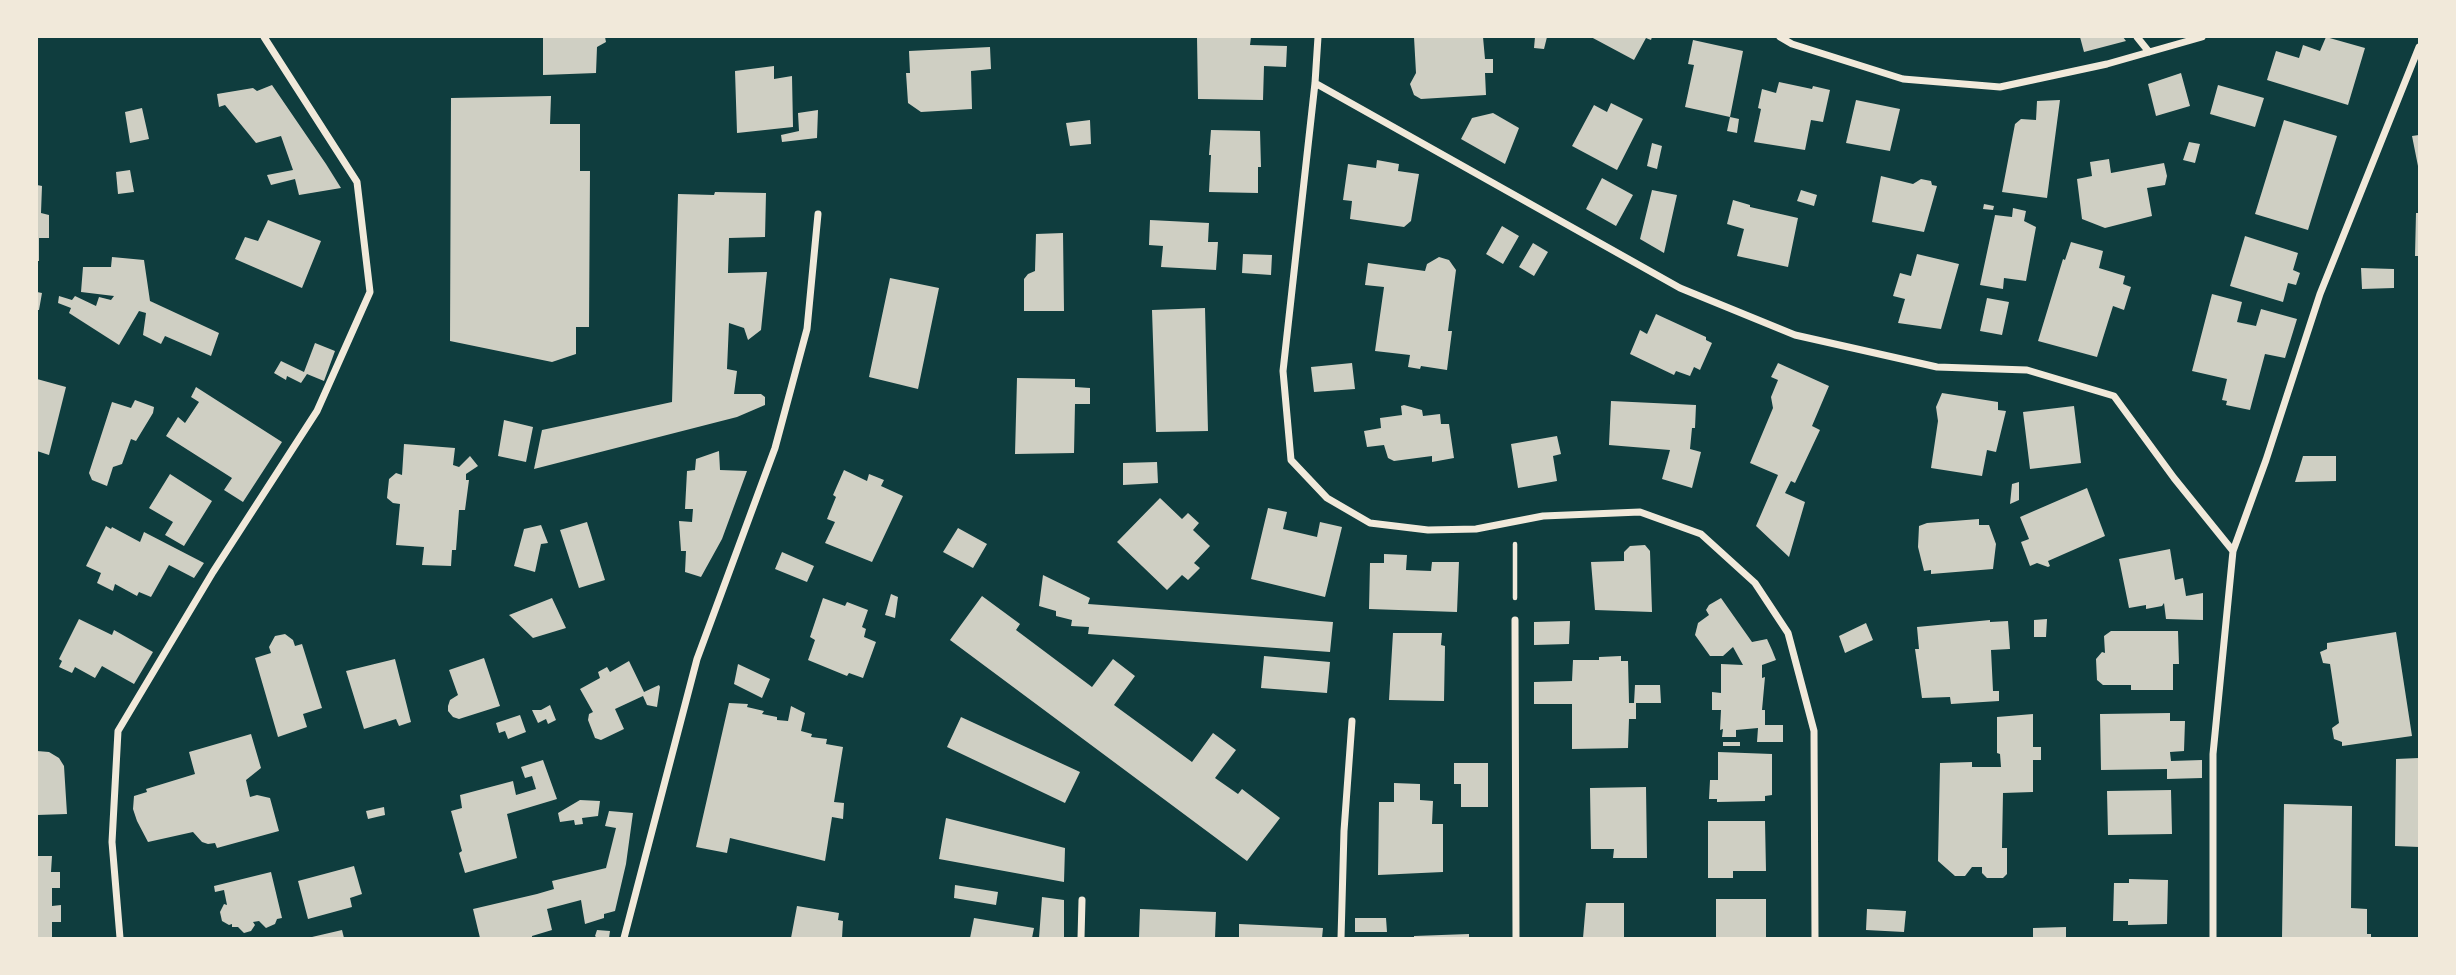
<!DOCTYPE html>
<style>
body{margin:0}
#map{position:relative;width:2456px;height:975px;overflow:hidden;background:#0f3d3e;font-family:"Playfair Display",serif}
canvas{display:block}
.frame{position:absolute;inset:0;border:38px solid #f1e9da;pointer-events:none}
</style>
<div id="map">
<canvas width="2456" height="975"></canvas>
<div class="frame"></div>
</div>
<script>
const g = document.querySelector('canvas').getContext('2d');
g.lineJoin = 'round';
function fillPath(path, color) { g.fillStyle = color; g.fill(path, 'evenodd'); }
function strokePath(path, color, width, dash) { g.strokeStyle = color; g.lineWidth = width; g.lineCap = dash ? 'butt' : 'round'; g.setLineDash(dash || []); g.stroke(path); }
fillPath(new Path2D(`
 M543,37H605L606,42L597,47L596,73L543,75Z
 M1197,37H1251L1250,45L1287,46L1286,67L1264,66L1263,100L1198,99Z
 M1414,37H1483L1485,59H1493V73H1485L1486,95L1421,99L1414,95L1410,84L1416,73Z
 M1535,37H1547L1544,49L1534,48Z
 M1591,37H1652L1651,40L1646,38L1634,60Z
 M2080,37H2123L2126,41L2084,52Z
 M2326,37L2365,48L2348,105L2267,80L2276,51L2299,58L2303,45L2320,51Z
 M1693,40L1743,51L1730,117L1685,107L1694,65L1688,64Z
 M990,47L991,69L971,71L972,109L921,112L908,103L906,73H910L909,51Z
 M774,66V79L792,76L793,127L737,133L735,71Z
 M2181,73L2190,106L2156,116L2148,84Z
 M1779,82L1812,89L1813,86L1830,90L1823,122L1811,120L1805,150L1754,142L1761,109L1758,108L1762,89L1776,93Z
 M272,85L326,164L341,188L299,195L295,179L271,185L267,175L293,170L281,136L256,143L225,105L219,107L217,94L253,88L257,91Z
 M2218,85L2264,98L2255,127L2210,114Z
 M551,96L550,124H580V171H590L589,327H576V354L552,362L450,341L451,98Z
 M1856,100L1900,109L1890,151L1846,143Z
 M2060,100L2047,198L2002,192L2015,124L2021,119L2036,120L2037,101Z
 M1611,103L1643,119L1617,170L1572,146L1594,105L1607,112Z
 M142,108L149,139L130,143L125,112Z
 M818,110L817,138L782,142L781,135L799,131L798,113Z
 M1493,113L1519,128L1505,164L1461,139L1472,118Z
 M1730,117L1739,119L1737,133L1727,131Z
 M1090,120L1091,144L1070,146L1066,123Z
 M2284,120L2337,136L2308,230L2255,214Z
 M1211,130L1260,131L1261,167H1258V193L1209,192L1211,155H1209Z
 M2419,135V166H2418L2412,136Z
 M2189,142L2200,144L2195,163L2183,160Z
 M1652,143L1662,146L1657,169L1647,166Z
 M2109,159L2111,173L2164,163L2167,176L2165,185L2147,188L2152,216L2105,228L2082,219L2077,179L2092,176L2090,162Z
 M1377,160L1399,164L1398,171L1419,174L1411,221L1404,227L1350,219L1352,201L1343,200L1348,164L1376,168Z
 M130,170L134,192L118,194L116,172Z
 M1881,176L1913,184L1921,179L1931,181L1932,185L1937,186L1924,232L1872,222Z
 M1602,178L1633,195L1616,226L1586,209Z
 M37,185L42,186L41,213L49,215V238H39V261H37Z
 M1652,190L1677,195L1664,253L1640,239Z
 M1801,190L1817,195L1814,206L1797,201Z
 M715,192L766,193L765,237L729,238L728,273L767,272L761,330L748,340L744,328L729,323L727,369L737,371L734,394H761L765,397V405L737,417L534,469L542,430L672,402L678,194L714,195Z
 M1733,200L1750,205V207L1798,218L1788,267L1737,256L1744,229L1727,224Z
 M1984,204L1994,206L1993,210L1983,209Z
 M2013,208L2026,211L2024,221L2036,227L2026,281L2004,278L2003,289L1980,285L1995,215L2012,217Z
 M2416,213H2419V256H2415Z
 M268,220L321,241L302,288L235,259L245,237L258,241Z
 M1150,220L1209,223L1208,242H1218L1216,270L1161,267L1163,246L1149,245Z
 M1502,226L1519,236L1503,264L1486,254Z
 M1063,233L1064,311H1024V279L1028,274L1035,271L1036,234Z
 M2245,236L2298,253L2293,270L2300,273L2296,285L2288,283L2283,302L2230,286Z
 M2071,242L2103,251L2099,268L2125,276L2123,284L2131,287L2124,310L2113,306L2097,357L2038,341L2063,259L2065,260Z
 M1533,243L1548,252L1534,276L1519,267Z
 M1243,254L1272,255L1271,275L1242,273Z
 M1917,254L1959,264L1941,329L1898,323L1905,299L1893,296L1900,273L1911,276Z
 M112,257L144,260L150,301L219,333L211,356L165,336L161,344L143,335L146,313L139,311L119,345L69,313L71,308L58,303L59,296L72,300L75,296L96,306L99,297L111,300L114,296L81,292L83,267H111Z
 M1439,257L1449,260L1456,270L1448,331H1452L1447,370L1421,366L1420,369L1408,367L1410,355L1375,351L1384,287L1365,285L1368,263L1425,271L1427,264Z
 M2361,268L2394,269V288L2362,289Z
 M890,278L939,288L918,389L869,377Z
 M37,292L42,293L39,310H37Z
 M2212,294L2242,302L2237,322L2256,326L2261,309L2297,319L2285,358L2265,354L2250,410L2226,405L2227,401L2222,400L2227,379L2192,371Z
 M1987,298L2009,302L2002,335L1980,331Z
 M1205,308L1208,431L1156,432L1152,310Z
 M1656,314L1706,337V340L1712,343L1700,370L1694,367L1690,376L1676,371L1674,375L1630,354L1640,330L1647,334Z
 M315,343L335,351L324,381L307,374L301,383L287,376L286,380L274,373L281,361L304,372Z
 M1352,363L1355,389L1314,392L1311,367Z
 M1778,363L1829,386L1812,426L1820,430L1795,483L1791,481L1785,493L1805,502L1789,557L1756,526L1778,475L1750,463L1773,408L1771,397L1778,380L1771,377Z
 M1017,378L1075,379V387L1090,388V404H1075L1074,453L1015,454Z
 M37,379L66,387L49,455L37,451Z
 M196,387L282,442L243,502L224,490L232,478L166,436L178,417L185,423L199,402L191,397Z
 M1942,393L1998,402V410L2006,411L1996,452L1987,450L1982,476L1931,468L1938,421L1936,407Z
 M135,400L154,407L153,413L136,441L131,439L122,464L113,467L107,486L92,480L89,473L112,402L131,408Z
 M1611,401L1696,405L1695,428H1692L1690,449L1701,452L1692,488L1662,479L1670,450L1609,445Z
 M1404,405L1422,410L1423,416L1440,414L1441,424H1449L1454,458L1432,462V456L1394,461L1388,458L1384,445L1367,447L1364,431L1381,428L1380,418L1402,415L1401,406Z
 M2074,406L2081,463L2030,469L2023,412Z
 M504,420L533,427L526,462L498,456Z
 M1557,436L1561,454L1553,456L1557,481L1518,488L1511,444Z
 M404,444L455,448L453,465L459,467L470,456L478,466L466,474V480H469L465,510H459L456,550H452L451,566L422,565L424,547L396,545L400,504L393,503L387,498L389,479L396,473L402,475Z
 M719,451L720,470L747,471L722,539L701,577L685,572L686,551H681L679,521L692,522L693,509H685L687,471L695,470L696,459Z
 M2303,456H2336V481L2295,482Z
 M1157,462L1158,483L1123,485V463Z
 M844,470L867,481L869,474L884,480L881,486L903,496L872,562L825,543L835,522L827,519L836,497L833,495Z
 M170,474L212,501L184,546L165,535L173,522L149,508Z
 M2019,482V500L2010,504L2012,484Z
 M2087,488L2105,536L2048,561L2050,566L2048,567L2037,563L2030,566L2021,542L2029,539L2020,517Z
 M1160,498L1182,519L1188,513L1199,523L1193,530L1210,546L1194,563L1200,568L1188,580L1182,575L1167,590L1117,542Z
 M1268,508L1287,512L1283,529L1317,537L1320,522L1342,527L1325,597L1251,579Z
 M1979,519V525H1989L1996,544L1993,569L1931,574V570L1924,571L1918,547L1919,526L1927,523Z
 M587,522L605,580L579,588L560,530Z
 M541,525L548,543L541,544L535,572L514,566L524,529Z
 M106,526L111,529L112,527L140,542L144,532L204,563L194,578L169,565L151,597L139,592L137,596L115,584L113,591L97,583L101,573L86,566Z
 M958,528L987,544L973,568L943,552Z
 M1645,545L1650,551L1652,612L1595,610L1591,562L1624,561V552L1630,546Z
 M2170,549L2175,580L2183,578L2186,596L2203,593V620L2166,619L2164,603L2162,606L2146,609V605L2129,608L2119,559Z
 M782,552L814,566L807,582L775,569Z
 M1384,554L1407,555L1406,570L1431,571L1432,562H1459L1457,612L1369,609L1370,563H1384Z
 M1043,575L1090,598L1088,604L1333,622L1330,652L1088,634L1089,627L1071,626L1072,620L1056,616V611L1039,606Z
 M891,594L898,597L895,618L885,615Z
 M982,596L1020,624L1016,630L1092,687L1113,659L1135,676L1114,705L1192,762L1213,733L1236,750L1215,778L1238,794L1242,789L1280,818L1247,861L950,640Z
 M552,598L566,628L533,638L509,615Z
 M823,598L845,606L847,602L868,610L862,627L866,629L864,637L876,642L863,678L849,673L847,676L808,660L815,640L810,637Z
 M1721,598L1752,642L1767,639L1772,650L1776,660L1762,665V678L1765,677L1762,710H1765V725H1783V742H1757L1758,728L1736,730V737H1722L1723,729L1720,730L1721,710H1712V692L1721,693V664L1743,665L1733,647L1723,656H1710L1695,635L1698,623L1709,615L1706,610L1709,605Z
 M79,619L112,635L114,630L153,652L134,684L102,666L95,678L75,667L72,673L59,667L62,661L59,659Z
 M2047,619L2046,637H2034V620Z
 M1990,620V622L2008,621L2010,649L1991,650L1993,691H1999V701L1951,704L1950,697L1922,698L1915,649H1919L1917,627Z
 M1570,621L1569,644L1534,645V622Z
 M1866,623L1873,640L1845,653L1839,636Z
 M2111,631H2178L2179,664H2173V690H2131V685H2103L2097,680L2096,659L2102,652L2105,653L2104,636Z
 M2396,632L2412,736L2342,746V742L2334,739L2332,728L2339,723L2330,664L2323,663L2320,652L2327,649V643Z
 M1393,633H1442L1441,645L1445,646L1444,701L1389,700Z
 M285,634L293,640L295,646L302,644L322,708L303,714L307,727L278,737L255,658L271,653L269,647L275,636Z
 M1264,656L1330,662L1327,693L1261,688Z
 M1621,656V661H1628L1629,703H1634L1635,685H1660L1661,703H1636V719H1629L1628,748L1572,749V704H1534V682L1572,681L1573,660H1599V657Z
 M484,658L500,706L459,719L453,717L448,711V706L450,700L458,695L449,670Z
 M395,659L411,722L399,726L396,719L364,729L346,671Z
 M629,661L644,692L659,685L660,687L657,707L647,705L643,696L615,709L624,729L601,740L595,738L588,720L589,714L593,712L580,689L600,678L598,672L607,667L610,672Z
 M738,664L770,679L762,698L734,684Z
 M729,703L748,704L747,707L764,711L762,714L777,717V720L788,721L791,706L805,713L801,731L812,734L811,737L827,739L826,744L843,747L834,802L844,803L843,819L832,817L825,861L730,838L727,853L696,847Z
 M550,705L556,720L548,724L546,719L538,723L532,710H541Z
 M2170,713V721H2185L2184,751L2170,752L2171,761L2202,760V778L2167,779V769L2101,770L2100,714Z
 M2033,714V747H2041V760H2033V792L2003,793L2002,848H2007V874L2003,878H1987L1982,873V867H1972L1965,876H1955L1938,861L1940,763L1972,762V767H2001L2000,754L1997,753V717Z
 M520,715L526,732L508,739L505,731L499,733L496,723Z
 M961,717L1080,772L1065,803L947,747Z
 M251,734L261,768L246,780L250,797L257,795L270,798L279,831L217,848L215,843L208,844L202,842L193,832L148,842L137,821L133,809L134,796L147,792L146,789L195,774L189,752Z
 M1723,742H1740V746H1723Z
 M37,751L49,752L59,758L64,766L67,814L37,815Z
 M1718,752L1772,754V795L1765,796V801L1717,802V799H1709L1710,780H1718Z
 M2419,758V847L2395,846L2396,759Z
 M543,760L557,799L507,814L517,858L465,873L459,853L462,851L451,811L462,808L460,795L513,781L516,795L536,789L532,776L525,778L521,767Z
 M1454,763H1488V807H1461V784H1454Z
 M1394,783L1420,784V800L1433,801L1432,824H1443V872L1378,875L1379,802H1394Z
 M1646,787L1647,858H1613L1614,849H1591L1590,788Z
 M2171,790L2172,834L2108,835L2107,791Z
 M580,800L600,801L598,816L582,818L583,824L575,825L574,820L560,822L558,813Z
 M2284,804L2352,806L2351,908L2367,909V934H2371V938H2282Z
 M384,807L385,815L368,819L366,811Z
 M609,811L633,813L626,864L615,911L604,914V918L585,924L581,900L547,909L552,930L532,936V938H480L473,909L537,894L554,889L552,881L606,868L616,828L605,826Z
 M946,818L1065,848L1064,882L939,859Z
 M1708,821H1765L1766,871H1733V878H1708Z
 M37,856H52L51,872H60V888H52V906L61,905V922H52V938H37Z
 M354,866L362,894L350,898L352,907L308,919L298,881Z
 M271,872L282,918L277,919L275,924L266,928L259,921L253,922L255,925L251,931L244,933L238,927H232V924L229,925L222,921L220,912L224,904L227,905L224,890L215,892L214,886Z
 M2129,879L2168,880L2167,924L2128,925V921H2113L2114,883H2129Z
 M955,885L998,892L996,905L954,898Z
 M1042,897L1064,900V938H1039Z
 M1716,899H1766V938H1716Z
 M1586,903H1624V938H1583Z
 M797,906L839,913L838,920L843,921L842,938H791Z
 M1140,909L1216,912L1215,938H1139Z
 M1867,909L1906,911L1904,932L1866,930Z
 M974,918L1034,928L1032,938H970Z
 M1355,918H1386L1387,932H1355Z
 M1239,924L1323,928L1322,938H1239Z
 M2066,927V938H2033V928Z
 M342,930L344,938H312V937Z
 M597,930L610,931L609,938H597L595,936Z
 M1469,934V938H1414V936Z`), '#cfcfc3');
strokePath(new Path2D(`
 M1515,598V544`), '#f1e9da', 4.5);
strokePath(new Path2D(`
 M1318,37L1315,83L1283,371L1291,460L1327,498L1370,523L1428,530L1476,529L1543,516L1640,512L1701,534L1755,583L1788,633L1814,731L1815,938
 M1780,37L1792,44L1903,79L2000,87L2107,64L2202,37
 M2137,37L2149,52
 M1315,83L1680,288L1795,335L1937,367L2027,370L2114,396L2174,478L2233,551
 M1515,620L1516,938
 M120,938L112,842L118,731L213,572L317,411L370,292L357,182L264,37
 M624,938L697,659L775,448L807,329L818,214
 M1081,938L1082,900
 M1341,938L1344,831L1352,721
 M2213,938V754L2233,551L2266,460L2320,294L2419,47`), '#f1e9da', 7);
</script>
